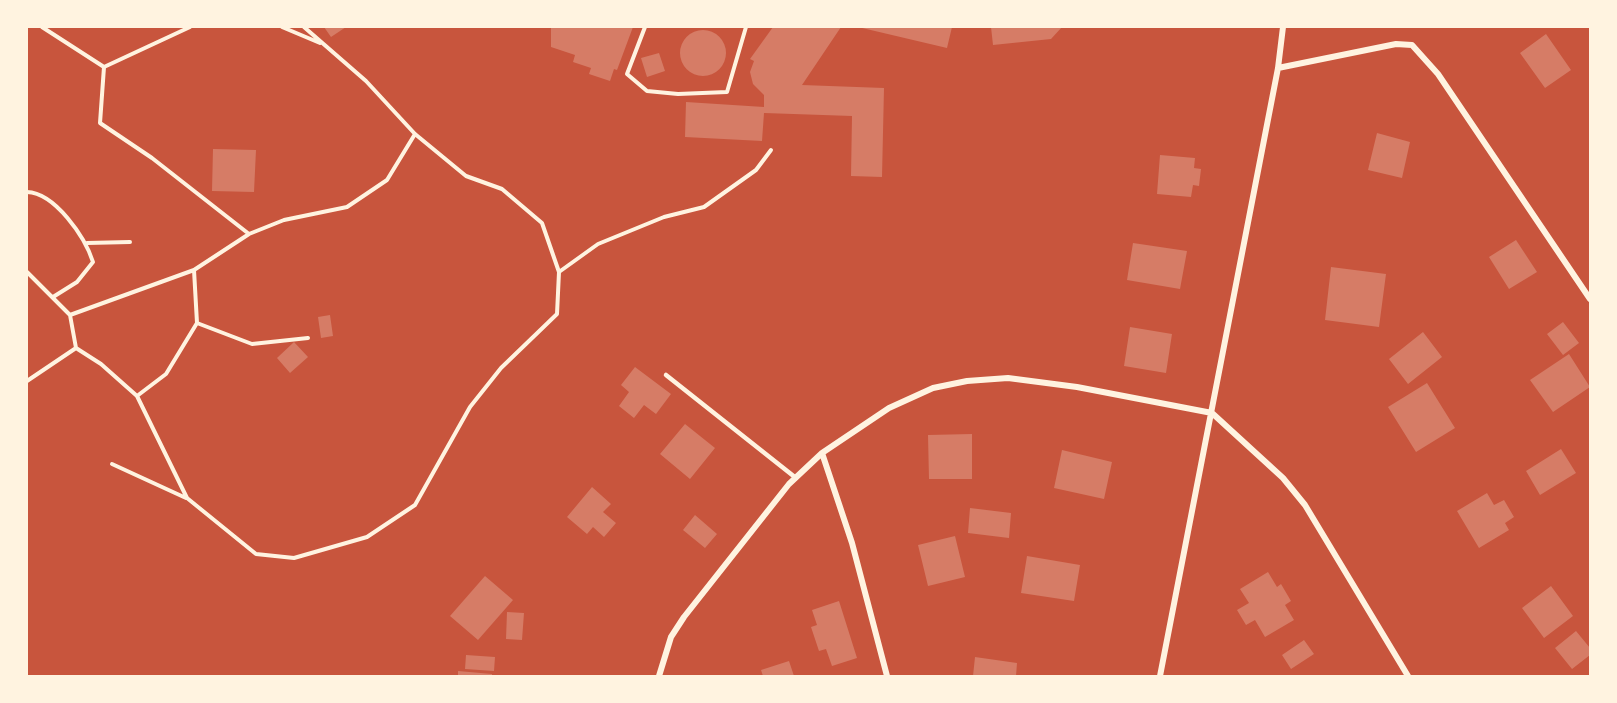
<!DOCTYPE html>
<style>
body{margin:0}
#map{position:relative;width:1617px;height:703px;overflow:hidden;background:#c8553d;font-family:"Work Sans",sans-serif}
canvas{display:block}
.frame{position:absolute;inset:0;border:28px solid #fff3e0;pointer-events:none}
</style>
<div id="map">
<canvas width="1617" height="703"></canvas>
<div class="frame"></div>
</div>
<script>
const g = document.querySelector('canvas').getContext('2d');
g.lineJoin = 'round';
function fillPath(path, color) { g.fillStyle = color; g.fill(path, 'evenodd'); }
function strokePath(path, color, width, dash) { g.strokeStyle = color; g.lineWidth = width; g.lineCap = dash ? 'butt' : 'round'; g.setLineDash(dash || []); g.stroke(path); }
fillPath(new Path2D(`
 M324,27H346L331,37Z
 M551,27H633L617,70L614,69L610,81L589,74L591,68L573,62L575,55L551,47Z
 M773,27H841L802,85L884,88L882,177L851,176L852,116L764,113L762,141L685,137L686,102L764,107V95L753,84L750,72L754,61L750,59Z
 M858,27H952L947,48Z
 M991,27H1062L1051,39L993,45Z
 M680 53a23 23 0 1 1 46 0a23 23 0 1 1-46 0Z
 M1546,34L1571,70L1545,88L1520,53Z
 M659,53L665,71L647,77L641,58Z
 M1377,133L1410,142L1402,178L1368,170Z
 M213,149L256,150L254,192L212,191Z
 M1160,155L1195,158L1194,168L1201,169L1199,186L1193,185L1191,197L1157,194Z
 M1516,240L1537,272L1509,289L1489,257Z
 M1133,243L1187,251L1180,289L1127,280Z
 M1331,267L1386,274L1379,327L1325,320Z
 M330,315L333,336L321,338L318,317Z
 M1563,322L1579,343L1563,355L1547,334Z
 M1130,327L1172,334L1166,373L1124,366Z
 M1423,332L1442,357L1408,384L1389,359Z
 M294,342L308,357L290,373L277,358Z
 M1569,354L1590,387L1553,412L1530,380Z
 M635,367L671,394L656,414L644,405L634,418L619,406L629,392L621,385Z
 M1427,383L1455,428L1416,452L1388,407Z
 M685,424L715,448L690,479L660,454Z
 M972,434V479H929L928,435Z
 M1561,449L1576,473L1540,495L1526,471Z
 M1062,450L1112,462L1104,499L1054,488Z
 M592,487L611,504L603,512L616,523L604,537L593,527L587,534L567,517Z
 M1487,493L1494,505L1504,500L1514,517L1505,523L1509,530L1479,548L1457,511Z
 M970,508L1011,513L1009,538L968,533Z
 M695,515L717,534L705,548L683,530Z
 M955,536L965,577L928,586L918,545Z
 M1027,556L1080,565L1074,601L1021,593Z
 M1268,572L1277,587L1281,584L1291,601L1285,605L1294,620L1265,637L1255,620L1246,625L1237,610L1249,603L1240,589Z
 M485,576L513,600L478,640L450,616Z
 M1551,586L1573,616L1544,638L1522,608Z
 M839,601L857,658L832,666L826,649L819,651L811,627L817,625L812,610Z
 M507,612L524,613L522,640L506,639Z
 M1576,631L1590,648V655L1572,669L1555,648Z
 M1304,640L1314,654L1291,669L1282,655Z
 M466,655L495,657L494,671L465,669Z
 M975,657L1017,663L1016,676H973Z
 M789,661L794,676H763L761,670Z
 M458,671L492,674V676H458Z`), '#d67c66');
strokePath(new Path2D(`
 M42,27L104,67
 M282,27L320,43
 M645,27L627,74L647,91L678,94L727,92L746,27
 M104,67L100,123L152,158L249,234
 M104,67L190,27
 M27,192C55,193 85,237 93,262L77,282L53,297
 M87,243L130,242
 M27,272L70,315L76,348L27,381
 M559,272L598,244L664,217L704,207L756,170L771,150
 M70,315L194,270
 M197,323L194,270L249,234L284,220L347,207L387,180L415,134
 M76,348L101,364L137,396L187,498L256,554L294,558L367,537L415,505L470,407L501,368L557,314L559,272L542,223L502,189L466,176L415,134L366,81L304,27
 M137,396L166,374L197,323L252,344L308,338
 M112,464L186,498`), '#fff3e0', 4);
strokePath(new Path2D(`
 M666,375L796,478`), '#fff3e0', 4.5);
strokePath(new Path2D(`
 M1278,68L1396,44L1412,45L1438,74L1590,299
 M1212,413L1283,478L1305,505L1408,676
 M822,453L852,543L887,676
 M659,676L671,637L684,617L789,484L822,453L889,408L933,388L967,381L1008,378L1077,387L1212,413
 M1160,676L1278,68L1283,27`), '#fff3e0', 6);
</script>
